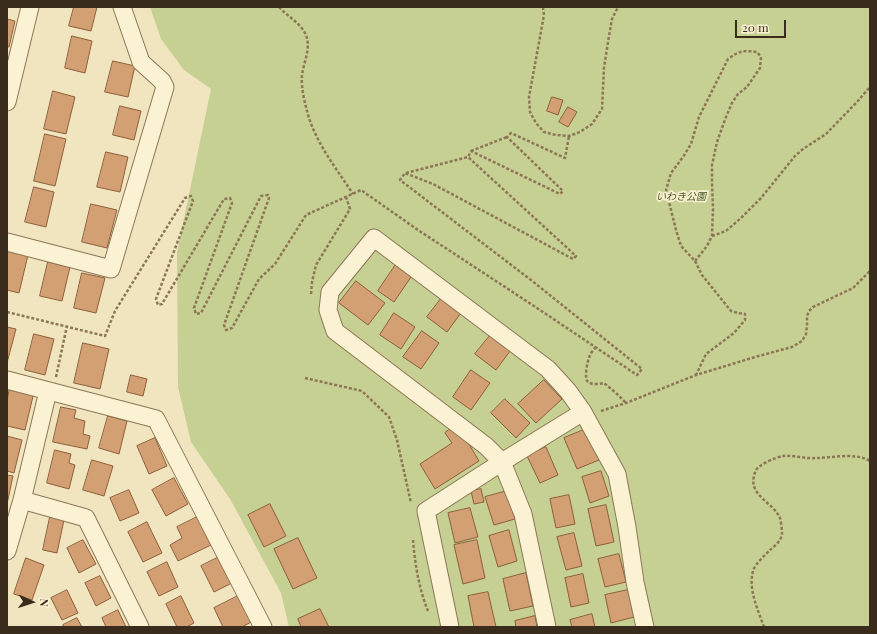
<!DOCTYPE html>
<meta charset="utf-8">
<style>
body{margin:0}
#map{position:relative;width:877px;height:634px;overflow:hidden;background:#f1e5c0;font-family:"Playfair Display",serif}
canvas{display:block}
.frame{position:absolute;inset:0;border:8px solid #3a2c1c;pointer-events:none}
.north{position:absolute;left:12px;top:582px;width:40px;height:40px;-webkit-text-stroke:3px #f8efd0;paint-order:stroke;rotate:93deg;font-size:11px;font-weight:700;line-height:16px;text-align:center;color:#3a2c1c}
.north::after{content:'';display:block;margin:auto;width:14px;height:18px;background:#3a2c1c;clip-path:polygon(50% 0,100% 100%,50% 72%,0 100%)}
.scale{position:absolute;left:735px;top:20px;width:51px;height:18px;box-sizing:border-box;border:2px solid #3a2c1c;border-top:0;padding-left:5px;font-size:12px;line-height:14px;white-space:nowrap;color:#3a2c1c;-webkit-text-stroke:3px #f8efd0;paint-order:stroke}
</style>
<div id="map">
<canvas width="877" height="634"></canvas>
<div class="frame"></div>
<div class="north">N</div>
<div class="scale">20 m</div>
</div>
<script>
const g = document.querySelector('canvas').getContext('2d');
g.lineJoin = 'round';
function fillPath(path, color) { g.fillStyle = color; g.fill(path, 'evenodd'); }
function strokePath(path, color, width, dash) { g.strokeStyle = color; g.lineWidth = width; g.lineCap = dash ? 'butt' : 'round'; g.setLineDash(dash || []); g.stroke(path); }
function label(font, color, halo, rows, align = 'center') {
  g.font = font + ' "Playfair Display","Noto Sans JP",serif'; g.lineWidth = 3.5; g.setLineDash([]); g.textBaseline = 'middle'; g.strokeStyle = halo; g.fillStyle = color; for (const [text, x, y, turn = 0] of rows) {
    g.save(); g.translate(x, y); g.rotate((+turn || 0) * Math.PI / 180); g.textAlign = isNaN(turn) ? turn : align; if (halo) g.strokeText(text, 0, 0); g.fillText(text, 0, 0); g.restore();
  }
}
fillPath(new Path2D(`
 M150,7H870V627H289L281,593L230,499L191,442L178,387L177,252L211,89L184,70L161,39Z`), '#c6d093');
const building = new Path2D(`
 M74,7H97L91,31L69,26Z
 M7,19L15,21L9,47H7Z
 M72,36L92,41L85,73L65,68Z
 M113,61L135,66L128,97L105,92Z
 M53,91L75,97L66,134L44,129Z
 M552,97L563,100L558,115L547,111Z
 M120,106L141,111L134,140L113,135Z
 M568,107L577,112L568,127L559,122Z
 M45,134L66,139L55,186L34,181Z
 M106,152L128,157L120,192L97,187Z
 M34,187L54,192L46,227L25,222Z
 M91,204L117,210L107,248L82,242Z
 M7,250L28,255L19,293L7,290Z
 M48,262L70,267L62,301L40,296Z
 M397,263L413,274L394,302L378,291Z
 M82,273L105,278L96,313L74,308Z
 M356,281L385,303L368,325L339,303Z
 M444,295L463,310L447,332L427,317Z
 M394,313L415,327L401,349L380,335Z
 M7,327L16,329L7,363Z
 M422,331L439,343L421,369L403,357Z
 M493,332L513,347L496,370L475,354Z
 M34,334L54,339L45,375L25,370Z
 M83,343L109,349L100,389L74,383Z
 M471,370L490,383L471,410L453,397Z
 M131,375L147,379L143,396L127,392Z
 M544,380L562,399L536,423L518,404Z
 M10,387L34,392L25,430L7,426V401Z
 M505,399L530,423L516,438L491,413Z
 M61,407L76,410L74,418L85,421L83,434L90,436L87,449L53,442Z
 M108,416L127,421L119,454L99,448Z
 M450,429L466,439L479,461L435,489L420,464L452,443L445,433Z
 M586,429L599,460L577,469L564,438Z
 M7,436L22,440L14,473L7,471Z
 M155,438L167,466L149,474L137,446Z
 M546,447L558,475L540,483L527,456Z
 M55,450L71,454L69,463L75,465L69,489L47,483Z
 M92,460L113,466L104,496L83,490Z
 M601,471L609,496L590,503L582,477Z
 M7,475L13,476L7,504Z
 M174,478L188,504L166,516L152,490Z
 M481,489L484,502L474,504L471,491Z
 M129,490L139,513L120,521L110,498Z
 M507,491L515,519L494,525L485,497Z
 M569,495L575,524L556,528L550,499Z
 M270,504L286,536L264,547L248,515Z
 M606,505L614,542L596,546L588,509Z
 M470,508L478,537L455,543L448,513Z
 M50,517L64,520L57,553L43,550Z
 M197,517L211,545L178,561L170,545L182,538L177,527Z
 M147,522L162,553L143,562L128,532Z
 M509,530L517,561L498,567L489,536Z
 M574,533L582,566L566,570L557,537Z
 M298,538L317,578L293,589L274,549Z
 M83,540L96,564L79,573L67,548Z
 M477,540L485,578L463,584L454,545Z
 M619,554L626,582L605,587L598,559Z
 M219,557L232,583L214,592L201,566Z
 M26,558L44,565L32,600L14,594Z
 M167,562L178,587L159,596L147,572Z
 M526,573L533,606L510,611L503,579Z
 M583,574L589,603L571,607L565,578Z
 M100,576L111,598L96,606L85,583Z
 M67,590L78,613L62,620L51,598Z
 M628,590L634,617L611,623L605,595Z
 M488,592L496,627H474L468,596Z
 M240,595L253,621L242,627H223L214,608Z
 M181,596L194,623L186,627H177L166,604Z
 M320,609L329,627H301L298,619Z
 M118,610L126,627H106L102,618Z
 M592,614L595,627H572L570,620Z
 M535,616L537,627H516L515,621Z
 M77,618L82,627H64L63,625Z`);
fillPath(building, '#d3a073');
strokePath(building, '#8d5f3a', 1);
const street = new Path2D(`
 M7,102L30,7
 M7,242L111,269L165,87L162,81L141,62L122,7
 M7,380L156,419L263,627
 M22,500L86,518L140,627
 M7,551L22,500L48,391
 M450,627L426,511L502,462L583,412
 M547,627L523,514L502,462L486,446L335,331L328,310L330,292L374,238L548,369L568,391L583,412L617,474L627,527L635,582L645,627`);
strokePath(street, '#8c7656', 19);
strokePath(new Path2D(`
 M279,7C287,16 299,22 305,33C312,46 304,61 302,75C301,87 304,100 307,111C315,142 336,168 353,194
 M543,7L544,15L529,97L530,112L536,123L544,132L556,135L569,136L580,132L592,124L602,109L604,68L608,42L612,19L618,7
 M471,151L507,137
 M406,173L468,157
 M712,236L726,231L741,218L761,198L795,156L803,149L826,134L857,102L870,87
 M695,261L707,246L712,236L713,209L712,182V165L717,142L726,117L732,103L738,94L747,87L760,68L761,57L757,52C743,50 739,51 728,59L699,117L691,144L683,157L671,173L666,190L676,230L681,246L695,261L702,275L731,311L738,313L745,314V320L734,333L706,354L696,375
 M311,294L312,282L316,265L350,209L346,197
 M7,312L105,336L115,311L185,198L191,196L193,201L156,299L158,305L162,304L224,199L230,198L232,203L194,308L196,314L201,313L261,196L268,195L269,198L224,325L226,330L232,328L259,279L275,264L306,215L361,190L418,230L534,306L637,375L642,369L531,280L400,180L405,173L433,184L573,259L576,256L468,157L471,151L560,194L563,191L507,137L511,133L565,158L569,136
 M596,347C593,350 590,354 589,358C587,363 584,379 588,382C592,385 599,384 604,383L616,393L626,403
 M56,377L67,326
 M305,378L362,391L389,417L397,440L411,503
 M601,411L626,403L696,375L755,357L792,347L802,341L806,334L807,325V316L809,311L813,307L853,288L870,271
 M413,540C415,564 419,589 428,611
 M764,627C758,610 748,589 753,571C755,564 765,555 770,550C775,546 782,540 782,533C782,529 781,522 780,518C773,502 749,496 754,476C754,475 756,470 756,470C760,464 776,457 783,456C794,455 805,459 816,458C832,458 856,452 870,461`), '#8c7656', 2.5, [3, 2]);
strokePath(street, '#fbf2d4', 17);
label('italic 10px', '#485921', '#f8efd0', [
 ["いわき公園",681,197]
]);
</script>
